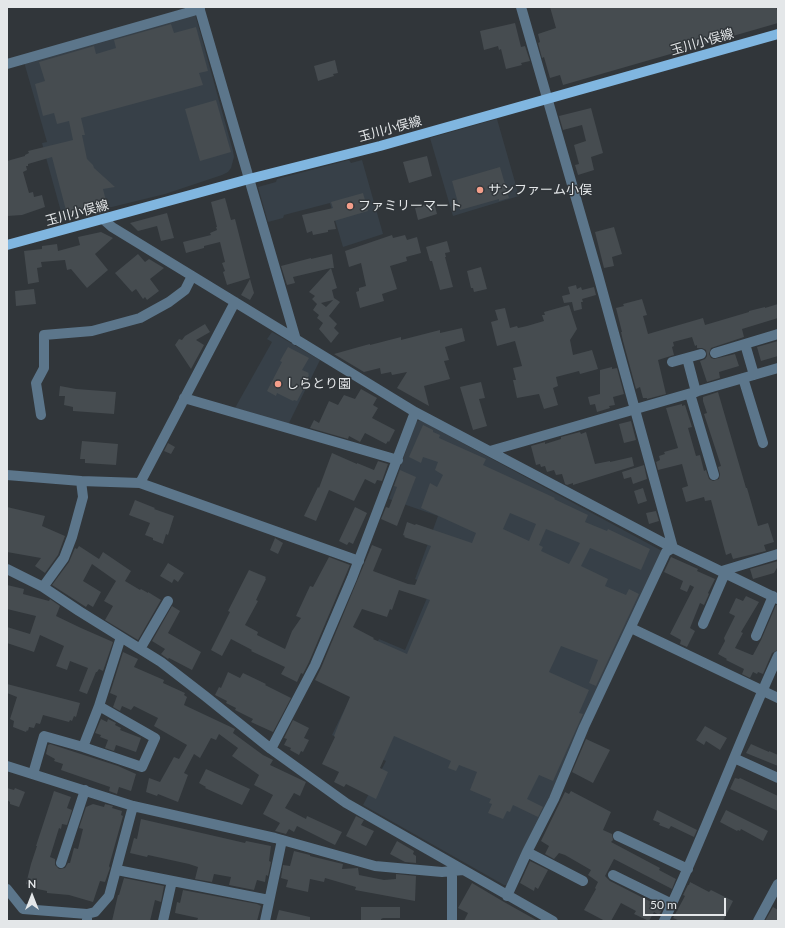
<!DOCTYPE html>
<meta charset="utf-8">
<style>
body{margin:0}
#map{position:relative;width:785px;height:928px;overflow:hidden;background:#31363a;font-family:Lato,sans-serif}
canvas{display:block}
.frame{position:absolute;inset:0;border:8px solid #e4e7e9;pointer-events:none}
.north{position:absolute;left:12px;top:876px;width:40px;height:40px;-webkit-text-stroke:3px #31363a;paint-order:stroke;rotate:0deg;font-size:11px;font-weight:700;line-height:16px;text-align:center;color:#e4e7e9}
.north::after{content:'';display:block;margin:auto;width:14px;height:18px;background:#e4e7e9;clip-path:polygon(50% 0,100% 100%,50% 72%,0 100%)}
.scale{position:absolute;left:643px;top:898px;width:83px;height:18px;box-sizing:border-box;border:2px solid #e4e7e9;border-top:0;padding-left:5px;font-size:12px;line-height:14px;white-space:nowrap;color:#e4e7e9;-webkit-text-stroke:3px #31363a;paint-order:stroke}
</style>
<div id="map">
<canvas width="785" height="928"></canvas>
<div class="frame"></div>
<div class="north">N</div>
<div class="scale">50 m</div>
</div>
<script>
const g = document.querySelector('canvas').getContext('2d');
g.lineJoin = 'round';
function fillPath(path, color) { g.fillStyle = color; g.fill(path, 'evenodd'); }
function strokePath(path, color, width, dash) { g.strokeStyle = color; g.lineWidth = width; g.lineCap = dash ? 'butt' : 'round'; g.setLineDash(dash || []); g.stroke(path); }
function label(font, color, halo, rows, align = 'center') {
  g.font = font + ' Lato,"Noto Sans JP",sans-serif'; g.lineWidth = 3; g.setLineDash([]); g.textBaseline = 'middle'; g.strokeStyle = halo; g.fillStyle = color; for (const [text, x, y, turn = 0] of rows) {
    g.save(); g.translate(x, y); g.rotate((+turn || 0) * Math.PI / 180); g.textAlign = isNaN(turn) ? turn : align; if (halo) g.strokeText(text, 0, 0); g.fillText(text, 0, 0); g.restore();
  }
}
fillPath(new Path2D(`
 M195,14L233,151L234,157L231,168L228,172L222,175L165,194L63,219L42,143L47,142L24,62Z
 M497,119L519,196L453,216L430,138Z
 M349,160L351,163L362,160L383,234L343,247L330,203L284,215L283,218L268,222L258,187L276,182L277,179Z
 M272,332L320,360L288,425L235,408L272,342L267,339Z
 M420,420L662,551L509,885H504L363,805L386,761L332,735L379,639L405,650L432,586L415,579L438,516L389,499L416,422Z`), '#374048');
fillPath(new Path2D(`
 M550,7H776L778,14V23L563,85L560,75L550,78L544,57L542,58L538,43L540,42L538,34L556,28Z
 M515,23L521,47L525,46L530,61L521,63L522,65L506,69L501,49L499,50L498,46L484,50L480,31Z
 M171,24L174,33L196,27L208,71L199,73L203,85L81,118L85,135H82L87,159L93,165L94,168L115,187L103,189L106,201L95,204L96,206L67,214L52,157L28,164V166H26L27,170L23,172L29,193L33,192L34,197L42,195L45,207L22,215L7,216V161L25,156V155L29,153L28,151L73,140L69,121L57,124L54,113L43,116L35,84L45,81L39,62L94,46L96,54L116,48L114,40Z
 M335,60L338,73L333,74L334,76L318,81L314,66Z
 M216,100L231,152L200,161L185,109Z
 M591,108L603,153L591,157L594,170L578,175L575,165L579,164L574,145L586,141L582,125L563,130L559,116Z
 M427,156L432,176L409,183L403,162Z
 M500,167L509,198L499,201V199L460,210L452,181Z
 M363,193L368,211L334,221L336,229L328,230V232L313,235L312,231L307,233L302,215L333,208L331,202Z
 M225,198L231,220L235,219L250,278L227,285L223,272L225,271L222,263L225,262L220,242L204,246V248L186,253L183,242L211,235L210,233L217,230L216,227H217L211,202Z
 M434,202L437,214L418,220L415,208Z
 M167,213L174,238L161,241L157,226L138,231L130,223Z
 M614,227L622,254L612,257L614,266L604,268L595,232Z
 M101,232L113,238L95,254L108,270L87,288L71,269L67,270L65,260L41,262L42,267L37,268L39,282L28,284L24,251L42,249V246L57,244L58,251L80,245L78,237Z
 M392,235L393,238L405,235L407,240L417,237L421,253L406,257L407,261L390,266L397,289L382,294L384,301L360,308L356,292L359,291V288L366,286L361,263L349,267L345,251Z
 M447,241L450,252L445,253L446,257H445L453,287L440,290L432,261H430L426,247Z
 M138,254L145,262L149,259L164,268L150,279L159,291L147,300L145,297L143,299L136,289L132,292L115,273Z
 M332,254L334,268H331L337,288L332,290L334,298L340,302L329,316L337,324L334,328L339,333L331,343L319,329L323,323L317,318L319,315L313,310L317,304L312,299L315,296L309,292L331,268L293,277L295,283L287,285L281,266L311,258V259ZM333,300L326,307L321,303Z
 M481,267L487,289L474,292L473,288H471L467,271Z
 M250,279L254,293L250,300L241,295Z
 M576,285L577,289L581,287L582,290L594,287L596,295L582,299L583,302H581L582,309L574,311L572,302L564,303L562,296L570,294L568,287Z
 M34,289L36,304L16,306L15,291Z
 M642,299L647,315L643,316L648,334L703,318L705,325L749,312V311L765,307V308L778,304V318L742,329L744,337L711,348L709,354L711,358L714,359L735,354L739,366L719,372L720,378L707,382L700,361L705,359L707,356L706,350L702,348H697V345L695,346L692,337L673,342L674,346L672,347L674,355L658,360L666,394L647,399V398H643L640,387L636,389L623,341L621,332H622L616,308L624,306L623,304Z
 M569,305L577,329L570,340L573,355L592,350L598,369L580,374L579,371L556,377L558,386L553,388L558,405L544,409L539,394L517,398L513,380H516L513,368L522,366L515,341L497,346L491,322L498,320L495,310L505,308L510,328L517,326L518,328L527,326L544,321L542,315H545L544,312Z
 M205,324L210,332L196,340L204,345L191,369L175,345L179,339L182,340L185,336Z
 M462,328L465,341L445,347L449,360L444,361L450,379L424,386L429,406L397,388L407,372L392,375L391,372L381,374L380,368L364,372L334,354L366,345L370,344V345L401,337V340L440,330V333Z
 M778,341V356L761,361L757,347Z
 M288,347L309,358L302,370L309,373L308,374L309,375L305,383L306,384L297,401L294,400L293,401L277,393L276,396L267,391L282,362L280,361Z
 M612,367V369L617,368L624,394L613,397L615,405L609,406L610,408L597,412L595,404L590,405L588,397L600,394V370Z
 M481,382L485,398L479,399L487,426L473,430L460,387Z
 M60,386L76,389L116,392L114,414L73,411V407L64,405L65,396H59Z
 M361,389L377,398L373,405L378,408L372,418L395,430L389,442L388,441L386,444L365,433L360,442L349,436L348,439L310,428L314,420L319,423L329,401L338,405L344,395L355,399Z
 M718,392L746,488H747L758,526L768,523L774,542L764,545L766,551L733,559L731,553L726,555L711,500L705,501L704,497L686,502L682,488L688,486L682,464L658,470L656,462L660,460L659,456L665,454L664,452L678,448L666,408L682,404V406L685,405L692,427L688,428L696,456L700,455L704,471L706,470L709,479L713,481L719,479L720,474L718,467L721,466L704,414L707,413L703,401V397Z
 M631,421L636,440L624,443L619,424Z
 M423,425L433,430V432L440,435L439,438L486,459L483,465L555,498L554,499L588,515L585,522L607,531L608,529L650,549L641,570L590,548L581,566L608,579L605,586L626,595L629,589L639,594L596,686L589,683L598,660L561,646L549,672L589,690L579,713L583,714L553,781L539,775L527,799L543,807L538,817L513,805L510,812L507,811L503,819L488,813L492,804L489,803L491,799L470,790L477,772L459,765L456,771L448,768L451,761L394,736L380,768L388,772L376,799L346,784L344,787L334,782L339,772L322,764L335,737L334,736L339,723L350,697L315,680L321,668L372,545L382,549L373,571L408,584L415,585L431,546L404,537L405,536L403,535L407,522L415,525L416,524L472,543L476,533L421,508L430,483L437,487L443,475L435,470L438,462L423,457L421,463L409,457ZM510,513L536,524L529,541L503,529ZM546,529L580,543L569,564L541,551L543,547L539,545ZM399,590L430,600L407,654L373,639L374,638L353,627L362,609L387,617L390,609L392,610Z
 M580,432L581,434L586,432L595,464L610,461V462L632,457L634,466L573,485V483L567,485L565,484L562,474L556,475L554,470L547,472L545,466L541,467L540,464L536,465L531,446L545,442V444L561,439V437Z
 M82,441L118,444L116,465L85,463V459H80Z
 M168,443L175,447L171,454L164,451Z
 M332,453L357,464V463L374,470L378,461L388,464L382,481L377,480L375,484L365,479L354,501L329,490L316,521L304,516L318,487L319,488Z
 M644,465L647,479L633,484L631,477L624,479L622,472Z
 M400,470L416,477L397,526L381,519L386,507L389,508L397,487L394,486Z
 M643,488L647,501L638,504L634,491Z
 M135,500L155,508L154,509L174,516L168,535L166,534L163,544L153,540V538L145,535L150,523L129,515Z
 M7,507L45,516L42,526L65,536L58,555L45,573L35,566L41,558L7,552Z
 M355,507L367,513L353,544L349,542L347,545L339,541Z
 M656,511L659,521L649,524L646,513Z
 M275,538L283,543L278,554L270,550Z
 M79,546L99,559L103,552L131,571L125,581L140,590L141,589L148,593V592L161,600L138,640L105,620L113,606L104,601L116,581L92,564L83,581L101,592L93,607L88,604L86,607L52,585L69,562L75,548L77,549Z
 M329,557L350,565L309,662L303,674L301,673L297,682L281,674L285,667L251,651L252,650L231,639L222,656L211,650L230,612L228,611L249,570L266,577L265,578L266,579L256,600L258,601L245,625L258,632L257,635L285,649L292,631L301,618L296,616L310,586L313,587Z
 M671,557L698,569L697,571L715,579L708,593L709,594L704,605L700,603L690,628L695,631L687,647L680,644L681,640L670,634L694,587L690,585L687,592L680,589L683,581L664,572Z
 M778,561V566L774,573L753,579L750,569Z
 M168,563L184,573L178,582L174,579L172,583L160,576Z
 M7,585L24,589L23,594L49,601L50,599L60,606L56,616L81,628L113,642L103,671L99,669L97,672H96L87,694L79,691L88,668L70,661L67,670L56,666L64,646L40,635L34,652L7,643V627L30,634L36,616L7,609Z
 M746,596L759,602L741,632L743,633L735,648L752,655H753L761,640L776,605H778V650L772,653L763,674L758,672L757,674L753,672L750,678L742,674L744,669L726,660L727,659L718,654L725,641L724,638L735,616L729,613L736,598L743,601Z
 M172,606L180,611L168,633L201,652L192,670L169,658L168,659L161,654L165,649L152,641Z
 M123,652L138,659L134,667L164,680L163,683L185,693L184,695L187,697L184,705L235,729L233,733L263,755L273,760L270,765L306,782L300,796L294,793L285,808L306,819L307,816L342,832L335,845L297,826L294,832L289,829L286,834L275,831L280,823L263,814L273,795L254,785L259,775L232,756L238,748L219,734L216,740L211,738L200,758L194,754L184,773L188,775L178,802L158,794L157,796L146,792L149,778L160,782L174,757L179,759L187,745L154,726L158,718L134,706L131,710L122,706L120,711L113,707L117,696L110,693Z
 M228,672L240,678L243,673L266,684L265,685L291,698L273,732L251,722L253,719L235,710L236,708L226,703L227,701L215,695L219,687L221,688Z
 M7,684L80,703L76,717L74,716L72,721L70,720L69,722L43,715L40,724L36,723L34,728L29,727L28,731L27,730L26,732L13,727L14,721L10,719L17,697L7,693Z
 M101,719L107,722L108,719L116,723L115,725L121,728L120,730L141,738L136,752L116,745L114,751L105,748L108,740L100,737L101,735L95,733Z
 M293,720L309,728L304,738L309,740L303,752L301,751L299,755L290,750L291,748L284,745L287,739L284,738Z
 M705,726L727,738L720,750L706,741L704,745L696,740Z
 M586,739L610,750L593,783L572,772Z
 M50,744L118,766L136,774L131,791L119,787L117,794L109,791L110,787L61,770L63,764L54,761L55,759L46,754L48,745Z
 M751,744L769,752V751L778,755V766L746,753Z
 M206,769L250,789L242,805L205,788L206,787L199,783Z
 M735,778L739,779L740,778L778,796V811L730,789Z
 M7,788L14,790L15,788L25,792L19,807L10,804V802L7,800Z
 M54,791L71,797L67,808L72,810L67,825L62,824L61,829L59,828L50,857L55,859V865L59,869L65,868L68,863H70L74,848L78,849L83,829L79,828L86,807L93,804L104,807L105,804L113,806L112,808L122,811L121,815L123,816L109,866L110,868L105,882L100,881L93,902L69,895L47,893V891L28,887L29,885L26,884L31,864L37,846H36Z
 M571,791L611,812L603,830L612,834L613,840L611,842L660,868L659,870L676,879L672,889L614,859L605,876L610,881L663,908L659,915L654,912L649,921L634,914L636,911L621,903L611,921H605L584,910L596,889L595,888L598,882L588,875L591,870L565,855L559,853L554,859L545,854L549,846L541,841L565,792L569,794Z
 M657,810L697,830L694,837L671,826L669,829L659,825L660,823L653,820Z
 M726,810L768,831L763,841L741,829L740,831L738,830L737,831L720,822Z
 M356,816L364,820L361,825L374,831L366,846L346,836Z
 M141,819L245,843L246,841L271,846L269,861L271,862L268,876L266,875L265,882L257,880L254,890L229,885L231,877L214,874L212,882L195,879L198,867L189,864L148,855L147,857L130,853L134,838L137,839Z
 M397,841L414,851L413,854L416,856V863L405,862L390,854Z
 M294,851L310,855V856L343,864L342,869L358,868L359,875L384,880L396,879V874L416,876L415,901L355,890L356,887L325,878L324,882L310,879L308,892L286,887L288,880L281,878L283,865L290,866Z
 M530,861L548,870L538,889L535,887L534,891L520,883Z
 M124,878L164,886L161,902L155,900L150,921H112L118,895H119Z
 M690,882L709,892L711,890L733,901L723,921H680L673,918L685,896L683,895L688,885H689Z
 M472,883L504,902L538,921H464L468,913L458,908Z
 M183,890L257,904L261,906L257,921H197L198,918L175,913L177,902L180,903Z
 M361,907H400V918H383L381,919V921H361Z
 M773,907L778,910V921H765Z
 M279,910L310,917V921H276Z`), '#464c50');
strokePath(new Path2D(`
 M199,7L296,340
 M521,7L598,275L673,548
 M7,64L200,9
 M103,219L112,227L415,412L673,548L778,599
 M745,344L754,375
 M715,353L778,334
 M687,358L696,392
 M672,362L701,354
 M743,378L763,443
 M690,394L714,475
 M184,398L398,460
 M41,415L36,383L44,368V335L92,331L140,318L169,302L185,290L192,276
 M490,451L778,368
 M7,475L81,481
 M140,483L235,302
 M7,569L43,587L79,611L161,662L205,696L271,749L346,803L553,921
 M722,571L778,554
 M43,587L64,558L72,537L83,497L81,481L140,483L359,561
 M703,624L725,573
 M631,628L778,698
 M756,636L773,596
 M140,649L168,601
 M99,706L83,747L142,767L155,738L99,706L121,637
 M271,749L315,665L352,578L415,412
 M734,758L778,778
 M7,766L133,806L275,838L375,866L442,872L463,870
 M33,774L44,736L83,747
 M618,836L688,869
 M527,852L583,881
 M61,863L85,790
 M117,870L269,900
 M613,875L672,904
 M7,889L23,909L87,914V921
 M507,896L527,852L554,799L584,727L666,552L673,548
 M87,914L95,912L109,896L133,806
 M163,921L172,881
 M265,921L282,840
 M452,921V871
 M664,921C705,834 738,743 778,656
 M758,921L778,884`), '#5c768b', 10);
strokePath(new Path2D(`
 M7,245L249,179L380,146L778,34`), '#80b6e0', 10);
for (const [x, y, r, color] of [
 [480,190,4,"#f49e8a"],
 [350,206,4,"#f49e8a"],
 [278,384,4,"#f49e8a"]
]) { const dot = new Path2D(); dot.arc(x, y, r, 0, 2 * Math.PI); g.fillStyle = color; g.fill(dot); strokePath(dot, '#31363a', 1.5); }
label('13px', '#e4e7e9', '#31363a', [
 ["玉川小俣線",702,42,-16],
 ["玉川小俣線",390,129,-15],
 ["玉川小俣線",77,213,-15]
]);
label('13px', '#e4e7e9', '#31363a', [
 ["サンファーム小俣",488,190],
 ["ファミリーマート",358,206],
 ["しらとり園",286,384]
], 'left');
</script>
